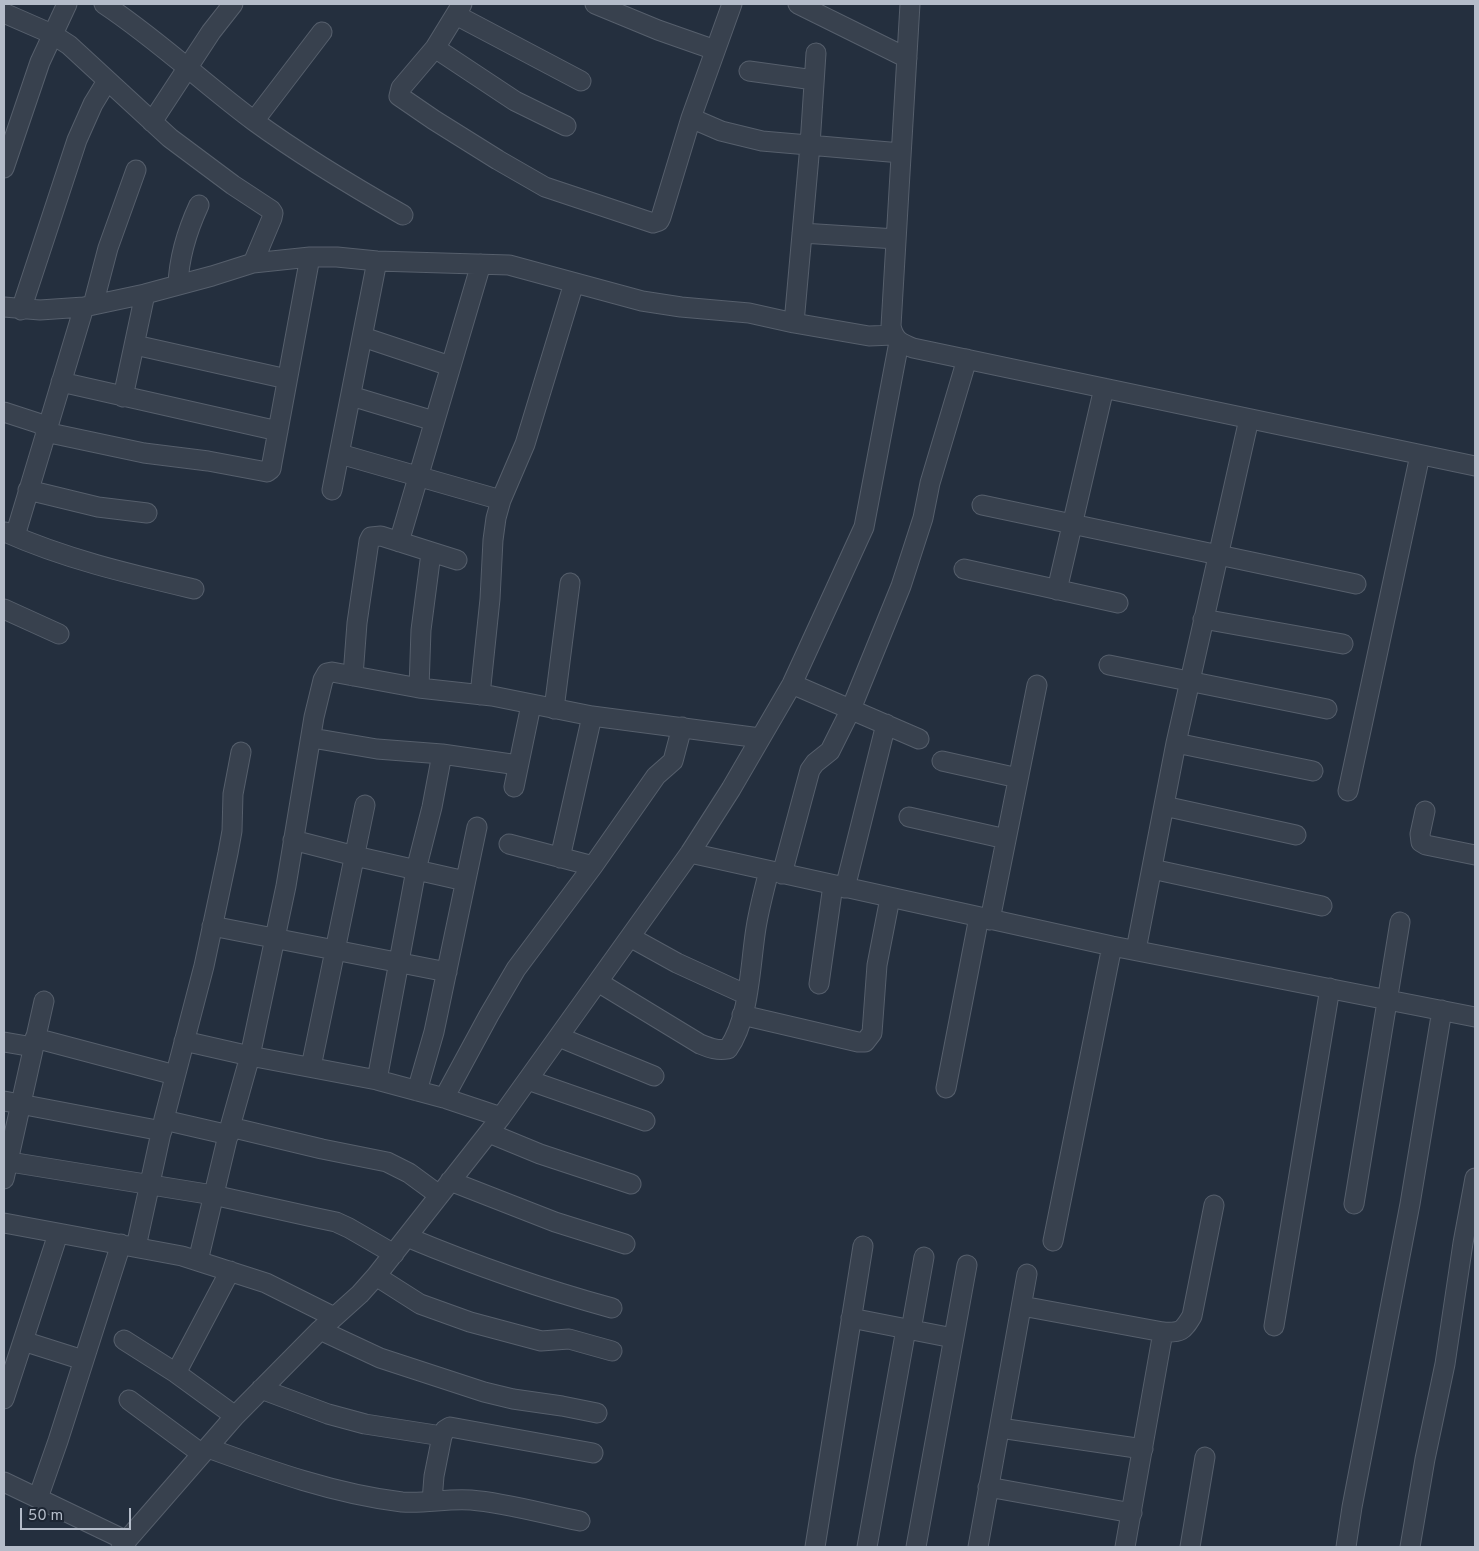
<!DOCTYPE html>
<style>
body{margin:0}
#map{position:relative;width:1479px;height:1551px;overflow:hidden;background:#242f3e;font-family:Overpass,sans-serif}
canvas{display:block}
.frame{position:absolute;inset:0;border:5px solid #b4bcc9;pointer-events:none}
.scale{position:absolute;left:20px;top:1508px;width:111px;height:22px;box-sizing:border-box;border:2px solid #b4bcc9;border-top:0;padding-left:6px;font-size:15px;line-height:18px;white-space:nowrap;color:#b4bcc9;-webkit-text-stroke:4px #1d2633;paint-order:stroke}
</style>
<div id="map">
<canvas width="1479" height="1551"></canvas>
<div class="frame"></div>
<div class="scale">50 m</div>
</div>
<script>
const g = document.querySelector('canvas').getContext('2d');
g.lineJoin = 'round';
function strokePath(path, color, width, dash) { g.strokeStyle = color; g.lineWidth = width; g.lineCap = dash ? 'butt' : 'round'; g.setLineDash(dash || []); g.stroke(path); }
const minor = new Path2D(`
 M104,4C157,39 203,83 254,121C302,156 352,186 403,215
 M462,4L435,48L401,88L399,96L434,120L498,160L545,187L653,223L659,221L661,217L691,118L732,4
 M595,4L658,30L715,50
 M798,4L907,58
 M910,4L891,326C894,340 900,343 913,348L1475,466
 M4,13L52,34L69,45L170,138L233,185L271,210L273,213L272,218L253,263
 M456,15L581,81
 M435,48L515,101L566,126
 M749,71L814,80
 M691,118L721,131L762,141L901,153
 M254,121L322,32
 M152,122L211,32L233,4
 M4,168L40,62L67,4
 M802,233L896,239
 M178,285C179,256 187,231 199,205
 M93,305L108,248L136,170
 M4,307L40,310L84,307L145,294L212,276L253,263L310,257H337L377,261L509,265L642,301L681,307L749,313L794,323L869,336L893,335
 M21,310L77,140L93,104L107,81
 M794,323L810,145L816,53
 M363,337L450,366
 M135,345L287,379
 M61,382L278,431
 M351,396L434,421
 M123,397L145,294
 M4,412L47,426
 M45,432L144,453L208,461L267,472L271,469L272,463L310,257
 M340,454L501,500
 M28,490L98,507L147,513
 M332,490L377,261
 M982,505L1356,584
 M5,532C65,559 130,574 194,589
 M15,536L84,307
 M399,542L481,264
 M964,569L1118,603
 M1057,590L1104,388
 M4,609L59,634
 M1203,619L1343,644
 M1109,665L1327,709
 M353,676L357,623L369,541L371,537L381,536L457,560
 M792,684L919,739
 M419,688L421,630L431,553
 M480,695L490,599L493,540L496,518L501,500L525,444L574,283
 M554,709L570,583
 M312,738L377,749L442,754L518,765
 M1176,743L1313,771
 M942,761L1018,778
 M514,787L531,705
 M1348,791L1420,455
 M1164,806L1296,835
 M1425,811L1420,834L1421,842L1426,845L1475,855
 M909,817L1006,839
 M293,840L355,856L465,881
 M509,844L593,866
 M690,853L1112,946L1475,1017
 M560,858L592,716
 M1152,869L1322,906
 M782,874L810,770L815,763L830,751L851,709L901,586L923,518L930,483L967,359
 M845,888L886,724
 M990,920L1037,685
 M212,926L447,972
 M630,937L677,963L747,995
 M1136,950L1176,743L1249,419
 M598,982L700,1044C710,1048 717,1051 728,1049C750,1018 750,965 756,928C759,909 764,890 769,871
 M819,984L833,885
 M742,1015L858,1042H865L872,1033L877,965L890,898
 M559,1037L654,1076
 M35,1038L175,1075
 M184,1041L250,1056L377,1080L444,1098L501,1117
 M4,1042L33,1047
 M311,1067L365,805
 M377,1080L416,870L432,807L442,754
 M528,1080L645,1121
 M946,1088L979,917
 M417,1091L434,1032L477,827
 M444,1098L489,1015L516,969L593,866L656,776L673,761L682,727
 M4,1101L162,1131
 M164,1120L229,1135
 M230,1127L322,1149L387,1162L409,1173L439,1195
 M489,1133L540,1154L631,1184
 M4,1161L213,1195L317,1218L336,1222L349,1228L394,1254
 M4,1179L44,1001
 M450,1181L555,1222L625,1244
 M1354,1204L1400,922
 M4,1223L182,1256L266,1283L334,1317
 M407,1237C474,1265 542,1289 612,1308
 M1053,1241L1112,946
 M136,1247L164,1119L204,966L228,853L232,831L233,794L241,752
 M198,1261L230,1127L250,1056L286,886L314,717L323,680L327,673L332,672L419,688L492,696L592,716L760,738
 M376,1276L420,1304L470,1322L541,1341L569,1339L612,1351
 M1022,1306L1163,1332C1181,1333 1183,1331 1192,1316L1214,1205
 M851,1318L953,1338
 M1274,1326L1330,988
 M320,1330L380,1358L484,1392L513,1399L562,1406L597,1413
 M911,1330L924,1257
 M124,1340L176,1373L235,1416
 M23,1341L83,1360
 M176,1373L230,1271
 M261,1389L328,1414L365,1424L442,1436
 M4,1399L58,1234
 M129,1400L202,1454
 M1000,1428L1143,1449
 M208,1448C271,1471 335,1494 402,1502C425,1504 448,1498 471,1500C507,1503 544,1514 580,1521
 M4,1482L127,1541
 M988,1487L1132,1513
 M38,1498L58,1441L121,1244
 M432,1501L434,1476L442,1436L445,1430L450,1427L593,1453
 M121,1547L235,1416L320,1330L360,1294L376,1276L501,1117L690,853L731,789L792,684L864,527L899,342
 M815,1547L863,1246
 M867,1547L906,1329
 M916,1547L967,1265
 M978,1547L1027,1274
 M1125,1547L1163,1332
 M1190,1547L1205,1457
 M1346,1547L1352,1507L1410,1204L1442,1010
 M1410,1547L1425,1459L1445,1364L1463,1243L1475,1178`);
strokePath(minor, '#565f6c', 21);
strokePath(minor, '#38414e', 19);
</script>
